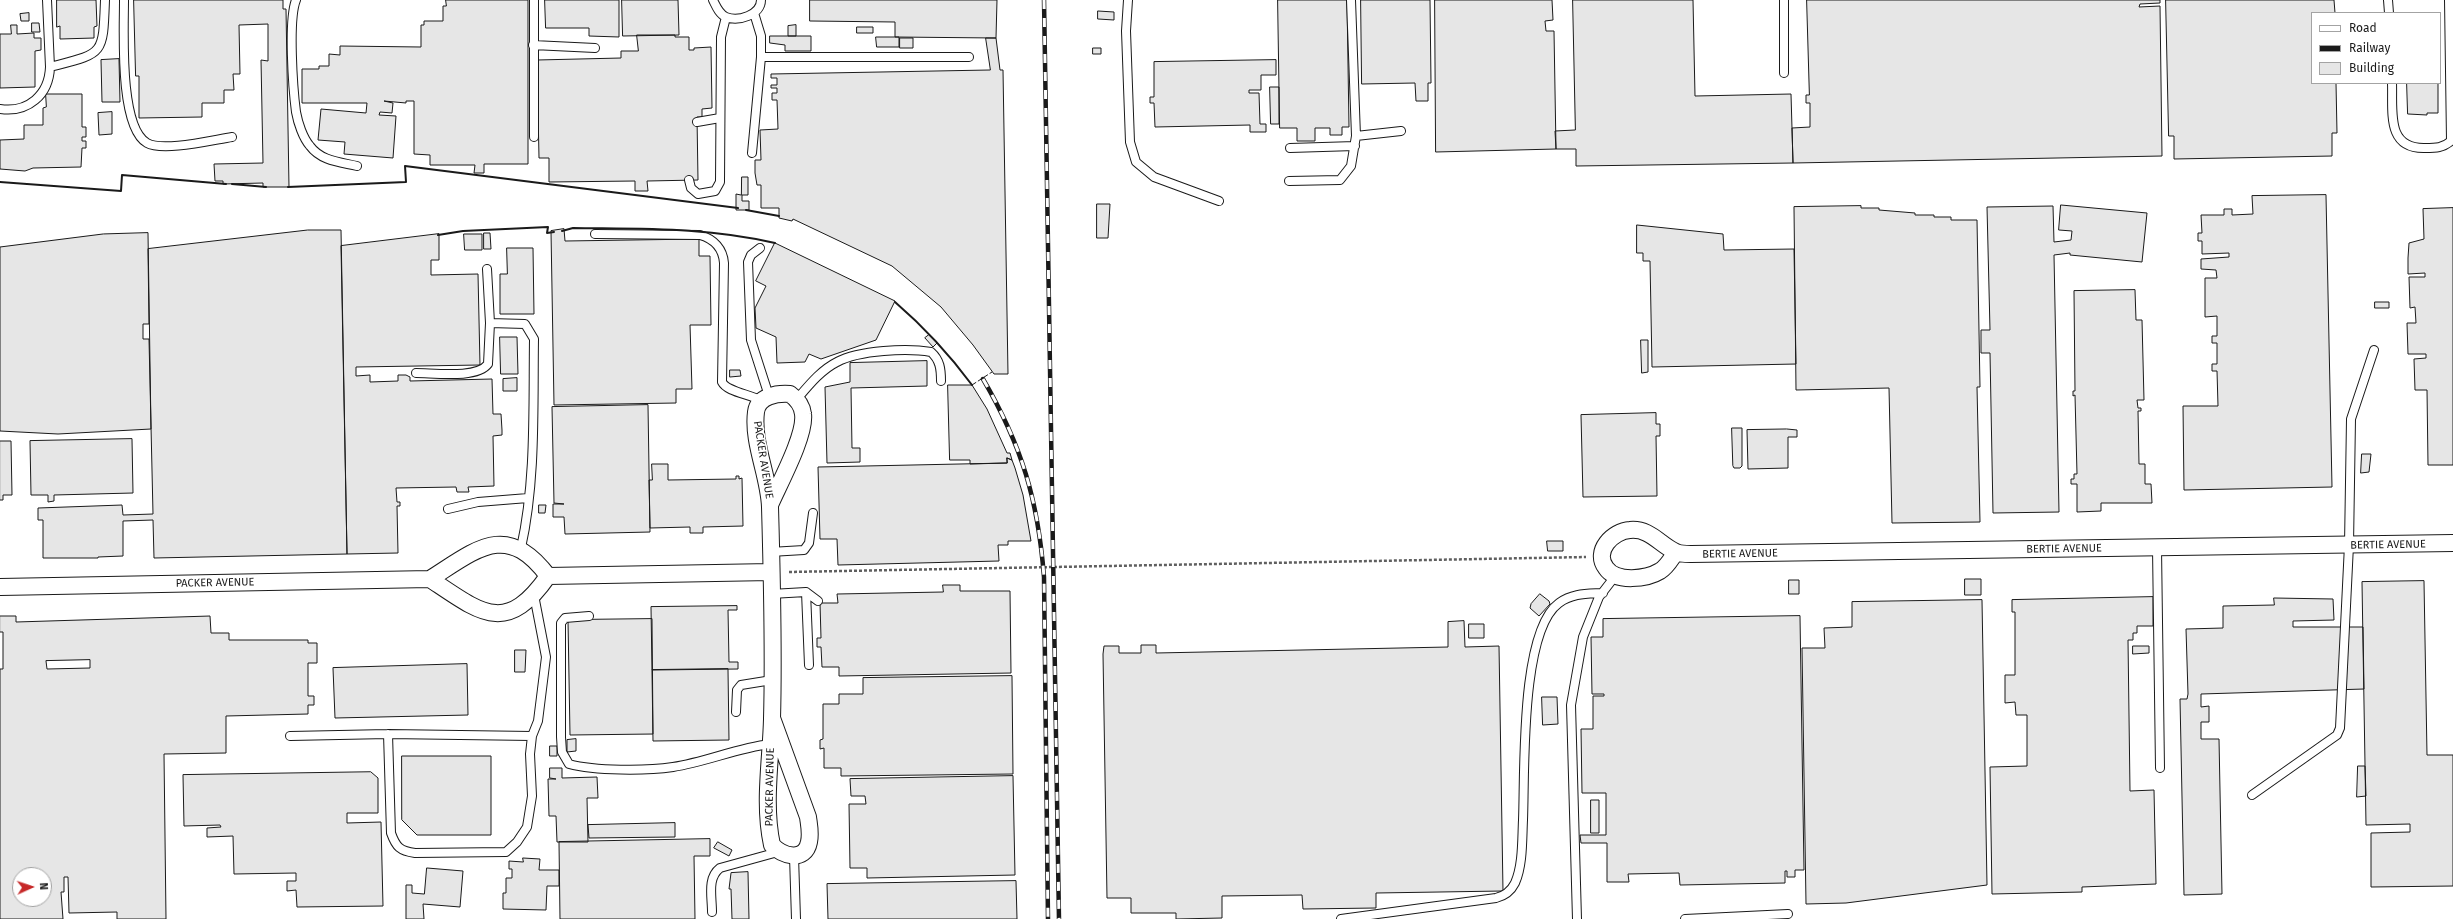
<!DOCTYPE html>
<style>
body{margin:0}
#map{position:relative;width:2453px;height:919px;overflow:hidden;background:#fff;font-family:"Fira Sans",sans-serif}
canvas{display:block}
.legend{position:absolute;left:2311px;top:12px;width:130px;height:72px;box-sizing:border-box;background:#fff;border:1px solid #a3a3a3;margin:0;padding:5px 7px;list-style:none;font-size:12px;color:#1a1a1a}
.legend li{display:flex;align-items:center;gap:8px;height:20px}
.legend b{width:20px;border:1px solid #a3a3a3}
.north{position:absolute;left:12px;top:867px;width:40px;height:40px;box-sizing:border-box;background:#fff;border:1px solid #a3a3a3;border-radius:50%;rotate:87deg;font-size:11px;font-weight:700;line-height:16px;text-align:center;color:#1a1a1a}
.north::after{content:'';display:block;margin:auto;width:14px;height:18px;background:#c62828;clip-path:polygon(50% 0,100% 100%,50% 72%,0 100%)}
</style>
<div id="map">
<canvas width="2453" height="919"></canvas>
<ul class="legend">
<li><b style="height:5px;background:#fff"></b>Road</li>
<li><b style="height:5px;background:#1a1a1a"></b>Railway</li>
<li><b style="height:11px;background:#e6e6e6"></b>Building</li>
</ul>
<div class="north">N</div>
</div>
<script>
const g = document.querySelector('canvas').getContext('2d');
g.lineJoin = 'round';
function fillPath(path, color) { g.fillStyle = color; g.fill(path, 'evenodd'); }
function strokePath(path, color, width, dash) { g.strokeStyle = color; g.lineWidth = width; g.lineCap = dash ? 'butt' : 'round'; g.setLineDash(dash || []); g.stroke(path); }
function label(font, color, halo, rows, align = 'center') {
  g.font = font + ' "Fira Sans",sans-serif'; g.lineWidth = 3; g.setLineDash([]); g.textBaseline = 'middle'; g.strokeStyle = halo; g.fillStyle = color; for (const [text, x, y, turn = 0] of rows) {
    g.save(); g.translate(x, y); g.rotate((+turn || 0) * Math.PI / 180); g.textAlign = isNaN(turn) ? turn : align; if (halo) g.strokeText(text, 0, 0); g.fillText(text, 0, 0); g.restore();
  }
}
const building = new Path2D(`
 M57,0H96L97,26L94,27V38L60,39V26L57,27Z
 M134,0H283V9H286L289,187H263V183L223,184V181H215L214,164L263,163L261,60L268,61V24L239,25L240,74H233L234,90H224V103H202V117L139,118V76H136Z
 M446,0H528V164H484V173H474L475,165H430V155L414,154V101H406V103L384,101L393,103L392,113L380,112L379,115L396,116L393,158L344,154L345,142L318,140L321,109L366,113L367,103H302V69H319V66H329V54L340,55V46L421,47V25H424V21H443V6H446Z
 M545,0H619V37L589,36V28H546Z
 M622,0H678L679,35L623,36Z
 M810,0H997L996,38L895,37V22L810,21Z
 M1278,0H1347L1349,127H1342V135H1330V128H1315V141H1297V128H1280Z
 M1361,0H1430L1431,83H1428V101H1416L1415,83L1362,84Z
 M1435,0H1552L1553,20L1545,21L1546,31H1554L1556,149L1436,152Z
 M1573,0H1693L1695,96L1791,94L1793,163L1576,166V149H1556L1555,131L1575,130Z
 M1807,0H2160V3L2140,4L2139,7L2160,6L2162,156L1793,163L1792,128L1810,127V103H1806V95H1809Z
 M2166,0H2334L2335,13H2312V83H2336L2337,133H2332V156L2174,159V136H2169Z
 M1098,11L1114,12V20L1098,19Z
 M29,13V21H21L20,14Z
 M32,23H39L40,32H32Z
 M11,25H17V34L34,33V38H41V50L35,51V87L0,88V34H11Z
 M796,25V36H788V26Z
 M857,27H873V33H857Z
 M637,35H675V37H689V50H694V48L711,47L712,108L702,109V117H697L698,180L647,181L648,191H635V181L549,182V158H539L537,60L621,58V51H638Z
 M770,36H811V51H785V45L770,43Z
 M876,37H899V47H877Z
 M900,38H913V48H900Z
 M986,38H996L1000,70H1003L1008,374H994L973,345L941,307L892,266L793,219L792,221L779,218V208H761V185H757L755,173V160H761L760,130L778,129L777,100H772V93H777V88H771V85H777V78H771V74L990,70Z
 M1093,48H1101V54H1093Z
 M119,59L120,102H102L101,60Z
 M1276,60V75H1261V90H1249V93H1259L1260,124H1266V132H1250V125L1155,127L1154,103H1150V97H1154V62Z
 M2407,83H2438V113H2427V115L2408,114Z
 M1270,87H1279V124H1271Z
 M46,94H82V127H86V137H82V141H86V148H82L81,167L33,168L25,171L0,169V140L24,139V125H43V108L46,107Z
 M112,112V134L99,135L98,113Z
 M742,177H748V195H742V201H749V210H736V194L741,195Z
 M2326,195L2332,487L2184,490L2183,406H2218L2217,371H2212V364H2217V343H2212V336H2217V316L2205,317V278H2217L2216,270L2201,269V259L2229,257V253L2202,254V241H2198V233H2202L2201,215H2224V209H2232V215L2253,214L2252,196Z
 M1097,204H1110L1108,238H1097Z
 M2061,205L2147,213L2142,262L2070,255V253L2054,255L2059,512L1993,513L1990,353H1981V330H1990L1987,207L2053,206L2054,242L2071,240L2072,231L2059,230Z
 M1861,206V208H1879V210L1915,213V215H1934V217H1951V220H1977L1980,387H1977L1980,522L1892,523L1889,388L1796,390L1794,207Z
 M2453,208V465H2428L2427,390H2415L2414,359L2426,358V354H2408L2407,323H2416L2415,307L2410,308L2409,277H2425V273L2408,274V258L2409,243L2424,239L2423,209Z
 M1637,225L1723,234L1724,250L1794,249L1796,364L1652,367L1650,261H1643V253H1637Z
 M564,229L565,241L699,239V256H710L711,325H690L692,389H676V403L554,405L551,231Z
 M308,230H341L347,554L154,558L153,520L123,521V556L98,557V558H43V520H38V508L122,505L123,515L153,514L149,339H143V324H149L148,249Z
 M148,233L151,429L58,434L0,431V247L103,234Z
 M484,233H490L491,249H484Z
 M439,234V260H431V275L478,274L480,365L356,367V376L370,375V382L398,381V375H406L410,377V381L492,379L493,414H501L502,430V435L493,436L494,486L468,487L469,492H457L456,487L396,488L397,502H400V506H397L398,553L347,554L341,246Z
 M464,234H482V250H465Z
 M775,243L895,301L876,340L821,359L809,354L805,362L777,363L776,337L756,328L755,308L766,286L756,281Z
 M507,248H533L534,314H500V274H507Z
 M2135,290L2136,320H2142L2144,400H2137L2138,408H2141V411H2138L2139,464H2145V484H2151L2152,503H2101V511L2077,512V484H2071V479H2074V474H2077L2075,395L2073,396V391H2075L2074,291Z
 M2375,302H2389V308H2375Z
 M929,335L937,343L933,347L925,338Z
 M500,337H517L518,374H501Z
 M1641,340H1648V372L1642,373Z
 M927,361V386L851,388L852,448H860V462L827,463L825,387L850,382V363Z
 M730,370H740L741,376L730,377Z
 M517,378V391H503V379Z
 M948,385H972L987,409L1007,453H1010L1012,460L1007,458V463L970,464V460H950Z
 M648,405L650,532L565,534L564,517H553V504H564L554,503L552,407Z
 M1656,413V424H1660V436H1656L1657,496L1583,497L1581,415Z
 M1732,428H1742V466L1740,468H1734L1733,466Z
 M1787,429L1797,430V437H1788V468L1748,469L1747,430Z
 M132,439L133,493L54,495V501L48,502V495H31L30,441Z
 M0,441H11L12,495H3V500H0Z
 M2362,454H2371L2369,472L2361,473Z
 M1007,458L1012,460L1015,468L1023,495L1031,541H1008V545H998L999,561L838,565L837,539H820L818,467L1007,463Z
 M652,464H668V480L736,479V476H739V479L742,478L743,526L703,527V533H690V527L650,528L649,480H652Z
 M539,505H546L545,513H539Z
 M1547,541H1563V551H1548Z
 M1965,579H1981V595H1965Z
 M1789,580H1799V594H1789Z
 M2424,581L2427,755H2453V886L2371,887V833L2410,832V824L2366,825L2362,582Z
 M943,585H960V591H1010L1011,673L839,676V667H822L821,647H817V638H821L820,603H838L837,594L943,592Z
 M1540,594L1549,601L1550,604L1539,616L1530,608L1531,604Z
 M2153,597V626H2137V633H2133V640H2128L2130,791L2154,790L2156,884L2082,887V892L1992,894L1990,767L2027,766V715H2016L2015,702L2005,703V675H2015V612H2012V600Z
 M2274,598L2333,599L2334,620L2293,621V627H2363L2364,689L2201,694V707L2209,706V722H2201V739H2219L2222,894L2184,895L2180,699H2187L2188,694L2186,629L2223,628V606L2274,605Z
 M1982,600L1987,885L1846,903L1806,904L1802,648H1825L1824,628L1852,627V602Z
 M737,606V610H728L729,662H738V669L652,670L651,607Z
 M0,616H16V622L210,616L211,633H229V640H308V643H317V663H308V696H314V705H308V714L226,716V753L164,754L166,919H117V912L69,913L68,877H64V892H61L63,919H0V669H3V632H0ZM90,660V668L47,669L46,661ZM20,875H44V899H20Z
 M1800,616L1804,870H1795V877H1787V871H1785V883L1680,885L1679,873L1628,874L1629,882H1607V843H1581L1580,835H1606V793H1582L1581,729H1593V696H1604V694H1592L1591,637H1603V619Z
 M652,619L653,734L570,735L568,620Z
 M1464,621L1465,647L1499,646L1503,891L1376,893V908L1303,909L1302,895L1222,896V918L1176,919V913H1131V898H1107L1103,654L1104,646H1119V653H1141V645H1156V653L1448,647V622Z
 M1469,624H1484V638H1469Z
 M2133,646H2149V653L2133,654Z
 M515,650H526L525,672H515Z
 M467,664L468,715L335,718L333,668Z
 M728,669L729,740L653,741L652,670Z
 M1012,676L1013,774L841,776V768H824V748L820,749V740L823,739V704H839V694H863V678Z
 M1542,697H1557L1558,724L1543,725Z
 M576,739V751L567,752V740Z
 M550,746H557V756H550Z
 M402,756H491V835H417L402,820Z
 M2358,766H2365L2366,796L2357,797Z
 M550,768H562V778L597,777L598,798H587L588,842H557L556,816H549L548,779H556L550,778Z
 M371,772L378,778V813H347V823L381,822L383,906L297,907L296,890L287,891V881H296V873L234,874L233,836L207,837V828L221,827L220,825L184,826L183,775Z
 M1013,776L1015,875L867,878V868H850L849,804H866L865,796H851L850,779Z
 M1591,800H1599V833H1591Z
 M675,823V837L589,838L588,825Z
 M710,839V856H694L695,919H560L559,842Z
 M718,842L732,850L729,856L714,848Z
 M523,858L540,859L539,870H559V886H547L546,910L503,909V893H506V878H512V869H509V861L523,862Z
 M427,868L463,871L460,907L423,904L424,919H406V885H412V893L424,894Z
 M748,872L749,919H732L731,889H729L731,873Z
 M1016,881L1017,919H828L827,884Z`);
fillPath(building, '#e6e6e6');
strokePath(building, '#1a1a1a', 1);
const service = new Path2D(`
 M47,0L50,67
 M124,0C124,31 119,127 147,143C163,152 212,140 232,137
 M296,0C288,20 293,89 296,112C298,123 303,138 310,146C321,161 340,162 357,166
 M534,0V137
 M713,0C716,6 719,14 726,17C738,22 761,15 761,0
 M1128,0L1126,31L1130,142L1136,162L1154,177L1219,201
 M1784,0V73
 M2388,0L2389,13
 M533,45L595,48
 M761,57H969
 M2392,83C2393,112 2386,149 2425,148C2436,148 2443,148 2451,141L2449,0
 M0,109C28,113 49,95 50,67C104,53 103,56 105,0
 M697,122L720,118
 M1356,136L1401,131
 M1290,148L1355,146
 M752,153L761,57V36L754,13
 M689,180L691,188L698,194L715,191L720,182L721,37L726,17
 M1289,181L1340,180L1351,166L1356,136L1351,0
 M595,234L700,235C714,239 723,249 724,263L722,382C727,392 750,394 762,401
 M760,248L751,255L748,262L751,340L769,396
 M487,269L490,323L525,324L534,339C533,408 536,481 521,548
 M416,373C434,373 477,379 488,364L490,323
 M797,399C809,385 821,370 837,362C859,350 908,348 931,352C940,360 941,369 941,381
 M448,509L478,502L528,498
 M2157,548L2160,768
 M770,552L804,550L809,543L813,513
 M806,592L809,665
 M771,594L806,592L818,601
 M589,616L565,618L561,623V737L562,752L569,764C595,771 646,771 673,767C706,762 737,748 770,744
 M736,712L737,690L741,685L772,680
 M388,734L391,833C396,847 400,851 415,853L506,852L517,842L527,827L532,796L530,754L532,736L538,721L546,657L534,595
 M290,736L388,734L532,736
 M2252,795L2337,735L2340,728L2349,545L2351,419L2374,350
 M794,856L796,919
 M712,912C712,896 707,878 720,868L778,852
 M1341,919L1496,898C1504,896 1511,891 1515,883C1523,865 1522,840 1523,820C1525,772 1520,631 1559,603C1573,593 1587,594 1603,593
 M1577,919L1571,705L1583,637L1599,597L1616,575
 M1685,919L1788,914`);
const minor = new Path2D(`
 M770,505C779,484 806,435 803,414C802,405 797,399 790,394C777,393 758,396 756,412C752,443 769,476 770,507C772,577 774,648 772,719C771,760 763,804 772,845C782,856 805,863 809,842C811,833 809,825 808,817L772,718
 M1676,552C1671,559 1667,567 1660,571C1647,579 1616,583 1606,568C1593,551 1613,531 1630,530C1650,528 1660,545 1676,552C1680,554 1686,554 1691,554L2453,543
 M548,576L771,572
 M430,579C481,613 506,636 548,576
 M0,587L430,579C477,549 507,521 548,576`);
strokePath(service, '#1a1a1a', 10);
strokePath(minor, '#1a1a1a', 18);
strokePath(new Path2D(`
 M789,572L1586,557`), '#5f5f5f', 2.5, [3, 2]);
strokePath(service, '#fff', 8);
strokePath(minor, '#fff', 16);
const rail = new Path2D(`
 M1044,0L1059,919
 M983,379C1022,446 1038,500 1044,577L1048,919`);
strokePath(rail, '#1a1a1a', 4.5);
strokePath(rail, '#fff', 3, [9]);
strokePath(new Path2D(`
 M972,385L992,372`), '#1a1a1a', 1, [5, 2]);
strokePath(new Path2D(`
 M0,182L121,191L122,175L226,184
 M232,184L266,187
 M288,187L406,182L405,166L738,208
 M746,210L779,216
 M562,231L573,228C642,229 707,227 775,243
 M438,235L463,231L548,227L547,233L554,232
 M895,302C924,327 949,354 972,385`), '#1a1a1a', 2);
label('11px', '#1a1a1a', '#fff', [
 ["PACKER AVENUE",763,460,81],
 ["BERTIE AVENUE",2388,545,-1],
 ["BERTIE AVENUE",2064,549,-1],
 ["BERTIE AVENUE",1740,554,-1],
 ["PACKER AVENUE",215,583,-1],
 ["PACKER AVENUE",770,787,-89]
]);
</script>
